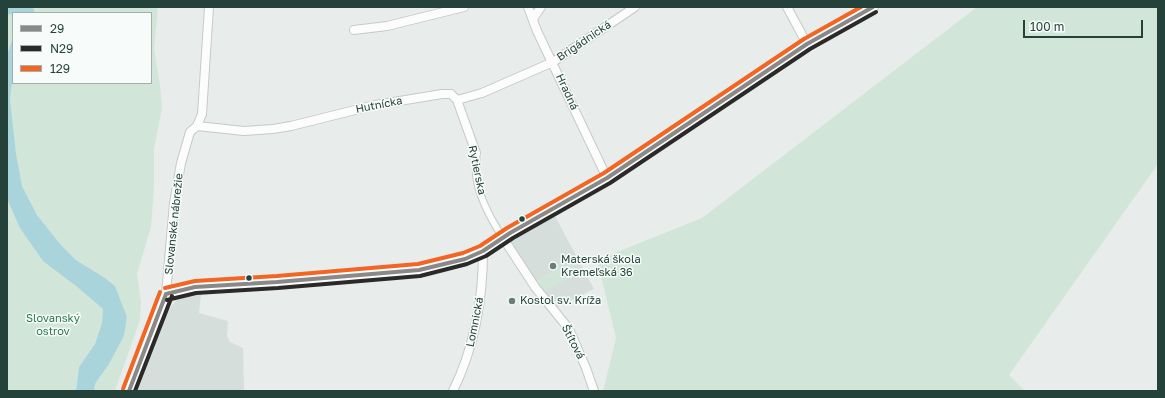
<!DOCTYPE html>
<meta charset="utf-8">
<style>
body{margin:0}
#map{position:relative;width:1165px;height:398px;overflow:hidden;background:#e8edeb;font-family:"Golos Text",sans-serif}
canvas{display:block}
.frame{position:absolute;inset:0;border:8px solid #24423a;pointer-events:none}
.legend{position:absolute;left:12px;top:12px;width:140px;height:72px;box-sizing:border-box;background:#f7fbf9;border:1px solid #a3b1ad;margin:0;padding:5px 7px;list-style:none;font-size:12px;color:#24423a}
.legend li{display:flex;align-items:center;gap:8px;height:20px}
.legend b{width:20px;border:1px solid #a3b1ad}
.scale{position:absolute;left:1023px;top:20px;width:120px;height:18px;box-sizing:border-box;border:2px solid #24423a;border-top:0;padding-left:5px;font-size:12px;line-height:14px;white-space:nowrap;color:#24423a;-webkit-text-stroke:3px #f7fbf9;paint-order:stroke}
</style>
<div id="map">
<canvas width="1165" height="398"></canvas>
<div class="frame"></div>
<ul class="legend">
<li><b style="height:5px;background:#898989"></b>29</li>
<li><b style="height:5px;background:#2b2a29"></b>N29</li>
<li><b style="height:5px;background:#f26522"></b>129</li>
</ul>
<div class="scale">100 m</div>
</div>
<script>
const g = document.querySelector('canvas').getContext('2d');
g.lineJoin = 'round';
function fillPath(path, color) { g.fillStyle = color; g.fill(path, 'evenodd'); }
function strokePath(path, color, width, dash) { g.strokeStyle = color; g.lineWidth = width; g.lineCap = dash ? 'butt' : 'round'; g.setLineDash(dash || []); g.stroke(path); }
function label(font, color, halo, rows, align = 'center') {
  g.font = font + ' "Golos Text",sans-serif'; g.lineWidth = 3; g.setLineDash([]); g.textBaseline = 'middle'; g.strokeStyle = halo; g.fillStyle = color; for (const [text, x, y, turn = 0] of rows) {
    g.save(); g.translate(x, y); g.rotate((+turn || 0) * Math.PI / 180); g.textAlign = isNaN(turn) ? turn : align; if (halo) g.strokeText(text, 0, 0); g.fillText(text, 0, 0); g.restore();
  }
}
fillPath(new Path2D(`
 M555,216L594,289L555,308L532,279L511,245V239Z
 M183,295H201L199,313L228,321L227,336L230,342L243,348L244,391H135L164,315L175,302Z`), '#d6dedb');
fillPath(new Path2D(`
 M33,7H158L154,49L160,85L162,108L154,149V188L151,227L137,274L141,301L140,320L115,391H94L95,384L109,364L124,336L127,317L115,286L105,278L76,260L61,245L37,215L22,186L16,153L10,99L13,76V83H151V13H35Z
 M977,7H1158V164L1009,375L1025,391H603L616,338L597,260L702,218Z
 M11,14C18,26 11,43 7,55V15Z
 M7,199L20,228L76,286L103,309L102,323L95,344L79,367L76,391H7Z
 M571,263L577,274L543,292L534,282L564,265L565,266Z`), '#d1e6d8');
fillPath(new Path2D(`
 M7,7H33L35,13H13V17L11,14L7,15Z
 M13,37V76L10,99L16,153L22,186L37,215L61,245L76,260L105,278L115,286L127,317L124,336L109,364L95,384L94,391H76L79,367L95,344L102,323L103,309L76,286L43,261L20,228L7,199V55Z`), '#a9d4db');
const pedestrian = new Path2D(`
 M476,153C477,160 476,167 476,175C478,195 492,221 503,238`);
const minor = new Path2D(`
 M528,7L537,31L607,178
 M787,7L807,44
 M533,19L541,7
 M354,30L387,26L464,7
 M457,100L482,93L553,62L635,7
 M197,126L244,131L273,129L291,126L375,105L442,94H451L457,100L476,153
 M503,238L535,287L569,329L586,368L594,391
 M166,294L174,203L181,163L190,132L197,126L202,114L209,7
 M453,391C474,348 483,298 483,251`);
const tertiary = new Path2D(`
 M129,391L166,294L195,287L277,282L419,270L451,263L465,259L483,251L510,233L607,178L807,44L873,7`);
strokePath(pedestrian, '#c5cac8', 8);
strokePath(minor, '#c5cac8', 10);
strokePath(tertiary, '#c5cac8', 12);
strokePath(pedestrian, '#fcfcfc', 6);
strokePath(minor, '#fcfcfc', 8);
strokePath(tertiary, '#fcfcfc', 10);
strokePath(new Path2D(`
 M166,294L195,287L277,282L419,270L465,259L483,251L510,233L607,178L807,44L873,7
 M129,391L166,294`), '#898989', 4);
strokePath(new Path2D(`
 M167,300L196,293L278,288L420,276L467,264L486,256L513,238L610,183L810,49L876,12
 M135,391L172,296`), '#2b2a29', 4);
strokePath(new Path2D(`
 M165,288L195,281L277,276L418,264L463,253L480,246L507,228L604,173L804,39L861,7
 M123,389L160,292`), '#f26522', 4);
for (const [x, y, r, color] of [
 [522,219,3.5,"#24423a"],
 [553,266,4,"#697e78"],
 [249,278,3.5,"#24423a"],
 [512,301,4,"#697e78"]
]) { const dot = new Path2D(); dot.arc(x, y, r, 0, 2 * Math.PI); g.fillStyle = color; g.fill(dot); strokePath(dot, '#f7fbf9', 1.5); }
label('11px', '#24423a', '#f7fbf9', [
 ["Brigádnická",584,41,-34],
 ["Hradná",567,92,65],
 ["Hutnícka",379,105,-11],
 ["Rytierska",477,170,78],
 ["Slovanské nábrežie",174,224,-84],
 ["Lomnická",475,322,-79],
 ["Štítová",573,342,63]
]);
label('11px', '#24423a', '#f7fbf9', [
 ["Materská škola",561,260],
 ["Kremeľská 36",561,273],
 ["Kostol sv. Kríža",520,301]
], 'left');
label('11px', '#2d7a4b', '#f7fbf9', [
 ["Slovanský",53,319],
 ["ostrov",53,332]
]);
</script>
